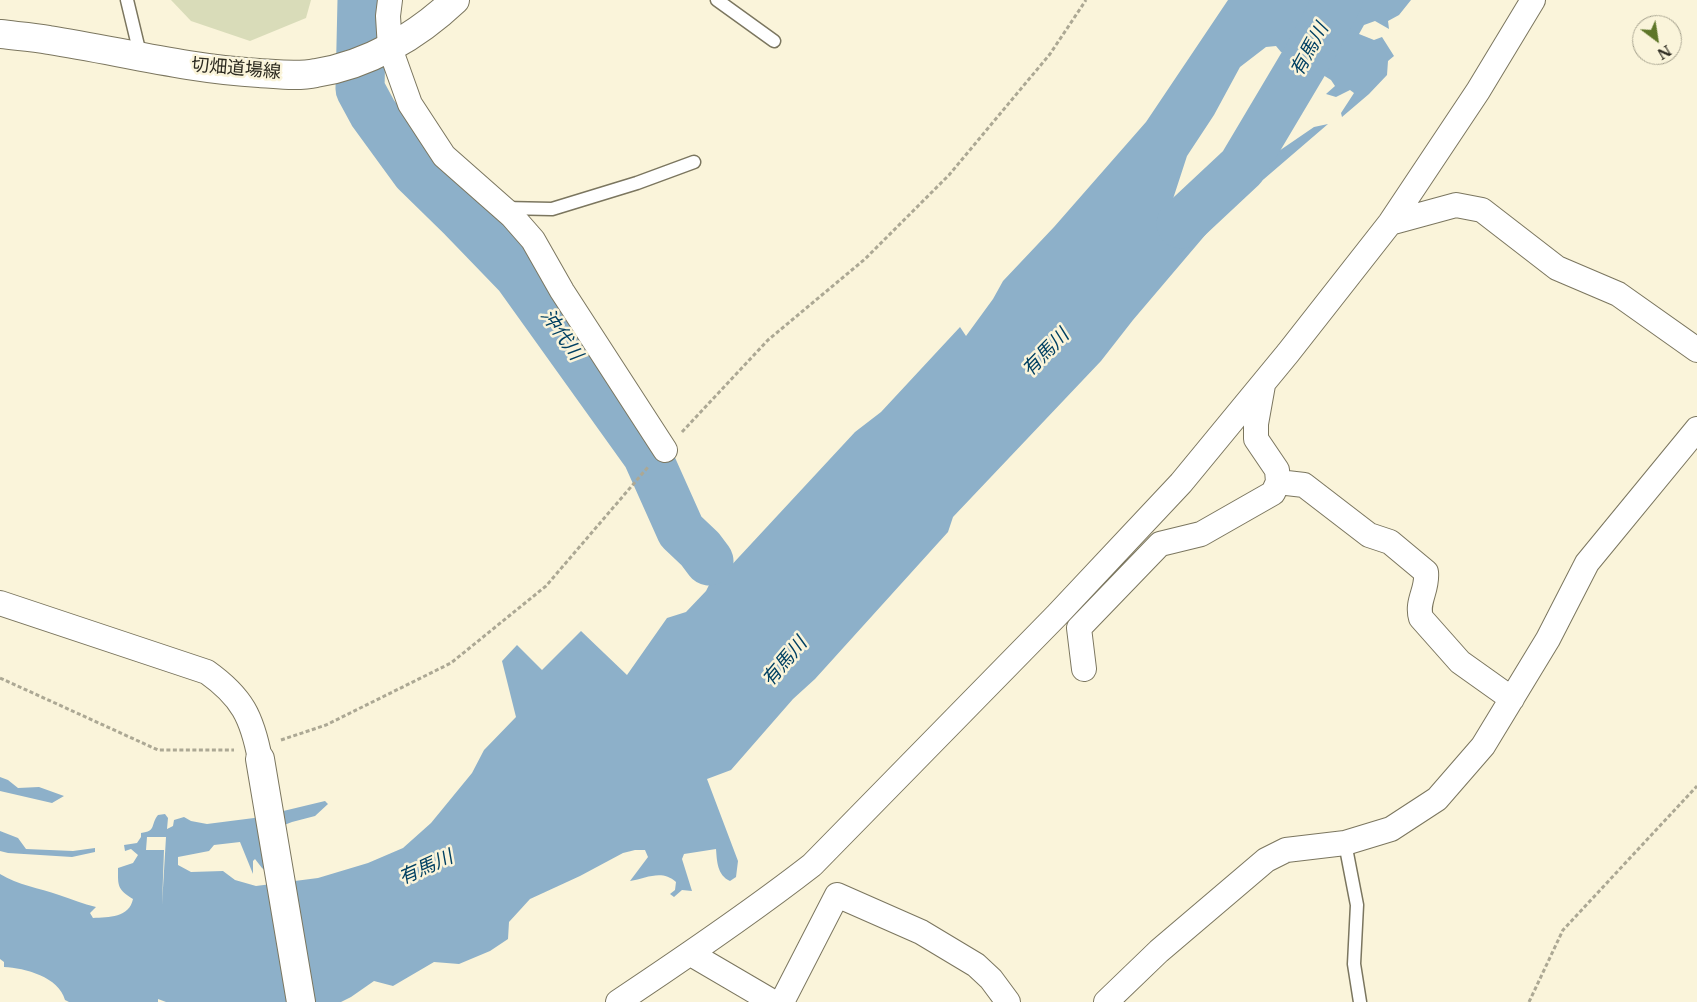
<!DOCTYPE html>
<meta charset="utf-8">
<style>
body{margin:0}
#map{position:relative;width:1697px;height:1002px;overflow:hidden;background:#faf4da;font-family:"Libre Baskerville",serif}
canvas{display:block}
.north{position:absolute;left:1632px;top:15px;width:50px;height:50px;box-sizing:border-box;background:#faf4da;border:1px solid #a7a38f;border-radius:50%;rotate:149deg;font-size:14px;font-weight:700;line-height:20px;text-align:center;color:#2b291f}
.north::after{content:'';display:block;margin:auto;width:18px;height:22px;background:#5e7629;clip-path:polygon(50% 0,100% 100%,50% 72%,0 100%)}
</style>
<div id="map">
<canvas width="1697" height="1002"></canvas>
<div class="north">N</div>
</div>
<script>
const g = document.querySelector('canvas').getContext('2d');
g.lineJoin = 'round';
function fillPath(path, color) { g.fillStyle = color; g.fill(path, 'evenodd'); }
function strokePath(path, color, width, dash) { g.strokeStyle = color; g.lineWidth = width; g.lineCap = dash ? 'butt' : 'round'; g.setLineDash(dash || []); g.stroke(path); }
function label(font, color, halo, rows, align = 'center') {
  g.font = font + ' "Libre Baskerville","Noto Sans JP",serif'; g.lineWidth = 5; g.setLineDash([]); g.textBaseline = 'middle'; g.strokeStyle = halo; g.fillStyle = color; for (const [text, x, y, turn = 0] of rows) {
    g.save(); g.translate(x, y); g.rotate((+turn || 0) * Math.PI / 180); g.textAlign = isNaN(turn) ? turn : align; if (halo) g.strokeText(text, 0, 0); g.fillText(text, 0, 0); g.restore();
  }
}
fillPath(new Path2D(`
 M171,0H311L306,18L250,41L191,21Z`), '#d9dcb9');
fillPath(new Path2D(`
 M1228,0H1411L1399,15L1388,21L1389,29L1375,21L1364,25L1359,34L1374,40L1382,37L1394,56L1388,61L1387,75L1369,94L1342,117L1341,113L1354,93L1350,90L1336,97L1326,94L1335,86L1331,80L1323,75V66L1294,71L1292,55L1281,52L1276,46L1266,47L1240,67L1214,115L1187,156L1172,202L1257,166L1314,127L1328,124L1264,179L1235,200L1133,320L1101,361L953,517L948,532L815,679L793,699L731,770L707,779L738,861L736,877L730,881C717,875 717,861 716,849L684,854L682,859L692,891L682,890L674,897L670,894L675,890L676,882C662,869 647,878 630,881L648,857L645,850H635L623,853L580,876L530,899L509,922L508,939L490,951L459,964L434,962L393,986L374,981L351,997L341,1002H166L158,999V1002H69L65,1000C59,977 25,968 4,967V962L0,959V874C18,885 39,888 59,895C72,899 83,904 96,907L90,913L93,918C109,917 129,918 133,899C117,889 118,886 118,868L133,863L138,855L131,849L125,851L124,845L137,843L141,837V833C157,831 150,825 158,815L165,814L168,818L167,829L173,826L174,820L184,817L191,821L207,824L254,818L325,801L328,804L315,816L292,822L266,832L267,872L262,868L255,859L253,861V874L240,842L214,845L209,851L178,857V865L191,872L223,871L235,880L256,886L318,878L368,863L403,848L431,823L472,773L484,750L516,717L502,661L517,645L542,670L581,631L627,675L667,618L686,612L706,591L713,577L700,551L696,552L691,548L688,542C669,536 675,525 668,511L673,507L681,527L693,535L719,568L726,571L855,432L881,412L960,327L966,336L993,299L1003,281L1054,227L1146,122ZM147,837H166L162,905L164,850H146Z
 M0,777L8,780L18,788L39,787L64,796L52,803L0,791Z
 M0,831L18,838L26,849L73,851L95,848V852L72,857L8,853L0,851Z`), '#8db0c9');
strokePath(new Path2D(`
 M362,0L360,89L373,113L416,172L461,216L518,275L647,455L681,531L700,549L709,561
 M1181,224L1242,167L1308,56L1338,0`), '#8db0c9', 49);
const lane = new Path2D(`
 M127,0L141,58
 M717,0L774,41
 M504,208L552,209L637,183L694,162
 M1345,843L1357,905L1354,964L1360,1002`);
const street = new Path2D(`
 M390,0L388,16L390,48L410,104L444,156L512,216L533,240L562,291L665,450
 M1390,223L1456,205L1482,210L1557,268L1618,294L1697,350
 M1278,482L1304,485L1369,535L1390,542L1426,572C1428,590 1416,601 1421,618L1460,662L1512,699
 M0,603L207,672C242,697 252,717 260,759
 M1084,669L1079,628L1160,544L1201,534L1273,493L1278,482L1277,470L1256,439V424L1263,385
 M691,954L773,1002
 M618,1002C684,958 749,914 812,865L1057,615L1181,483L1288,353L1390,223L1478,91L1533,0
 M782,1002L837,895L921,932L976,965L991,979L1008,1002
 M1106,1002L1159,951L1266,860L1286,850L1345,843L1391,829L1437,799L1483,746L1548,639L1587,563L1697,429`);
const secondary = new Path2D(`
 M0,34C16,36 33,37 49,40C119,51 188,69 259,73C277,74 297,77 316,73C368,65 417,36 455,0
 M260,759L301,1002`);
strokePath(lane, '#7b765f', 15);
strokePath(street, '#7b765f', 26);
strokePath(secondary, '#7b765f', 30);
strokePath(new Path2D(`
 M682,432L768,340L865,259L949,175L1050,54L1086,0
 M0,678L158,750H234
 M281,740L326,725L451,663L546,586L648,467
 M1529,1002L1563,930L1697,786`), '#aca894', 3, [4, 2.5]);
strokePath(lane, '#fff', 12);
strokePath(street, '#fff', 24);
strokePath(secondary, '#fff', 28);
label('18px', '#2b291f', '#faf4da', [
 ["切畑道場線",236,69,5]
]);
label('italic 19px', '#004062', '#faf4da', [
 ["有馬川",1310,50,-61],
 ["沖代川",561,335,55],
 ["有馬川",1046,353,-46],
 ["有馬川",785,662,-50],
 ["有馬川",426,868,-24]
]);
</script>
